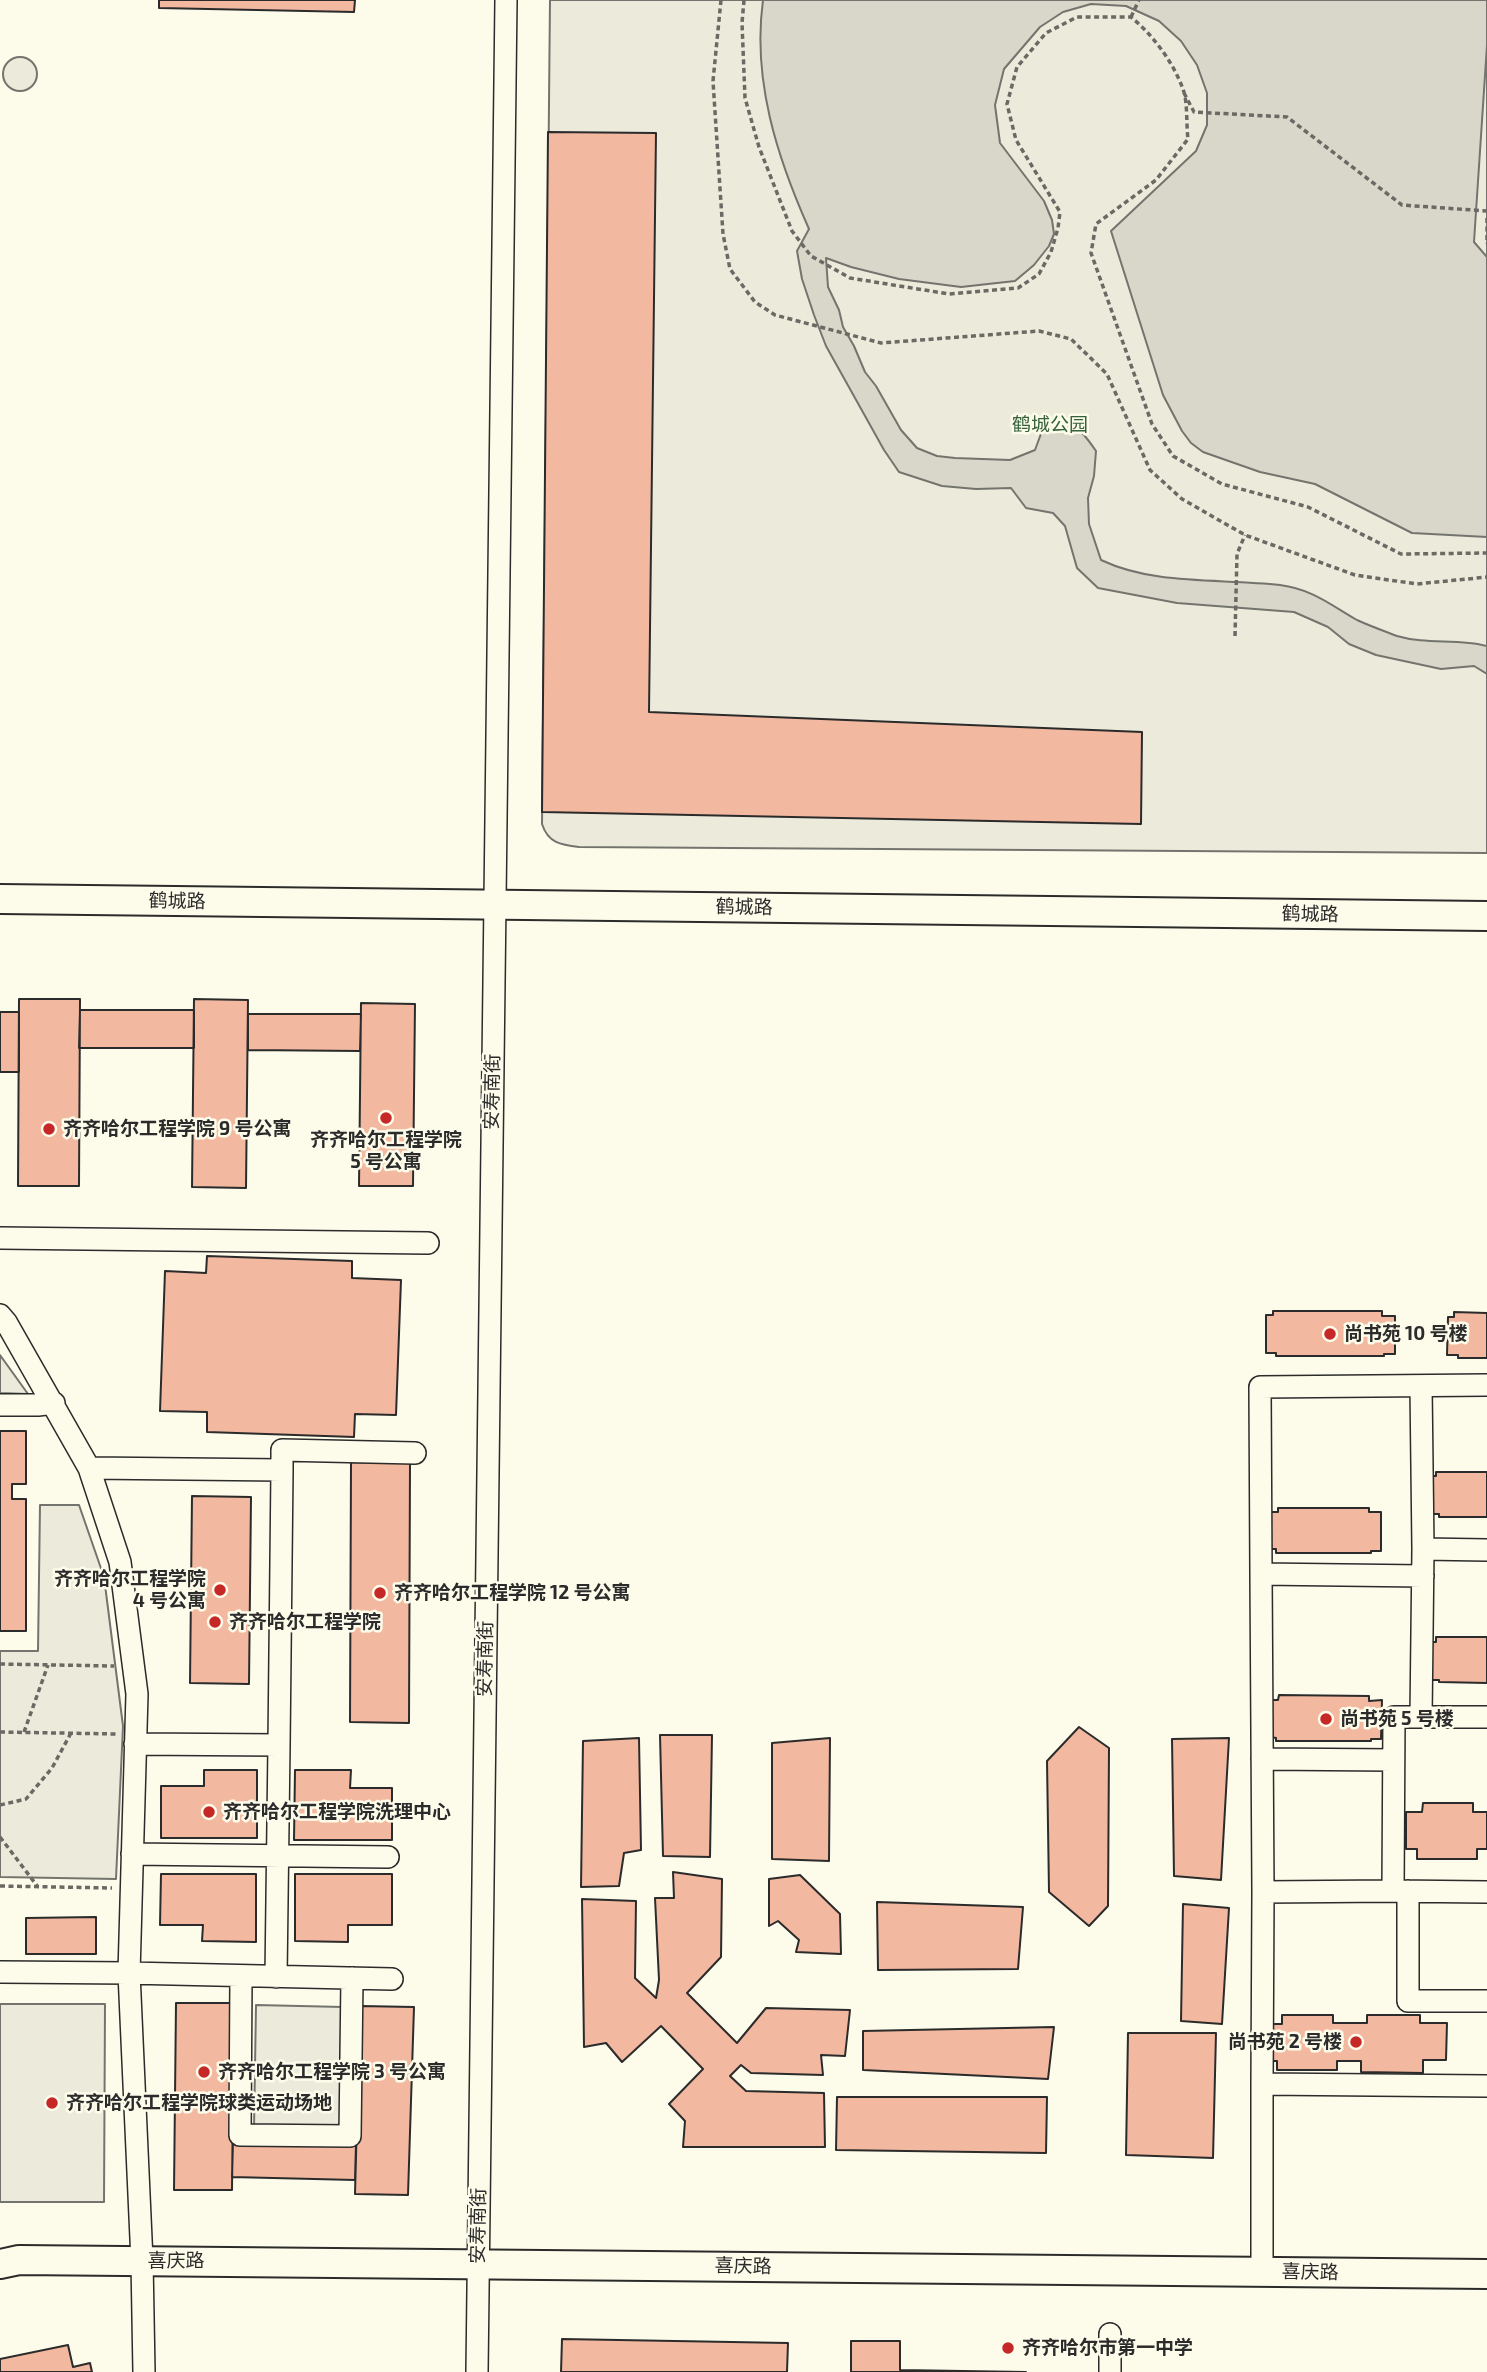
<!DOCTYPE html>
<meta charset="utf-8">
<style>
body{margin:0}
canvas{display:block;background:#fdfbea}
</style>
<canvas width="1487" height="2372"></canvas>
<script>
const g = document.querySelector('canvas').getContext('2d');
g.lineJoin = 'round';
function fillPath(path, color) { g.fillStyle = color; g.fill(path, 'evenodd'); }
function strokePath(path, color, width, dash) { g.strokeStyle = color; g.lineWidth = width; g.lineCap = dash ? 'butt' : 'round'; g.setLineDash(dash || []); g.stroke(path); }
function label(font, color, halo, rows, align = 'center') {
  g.font = font + ' "Exo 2","Noto Sans SC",sans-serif'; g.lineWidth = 5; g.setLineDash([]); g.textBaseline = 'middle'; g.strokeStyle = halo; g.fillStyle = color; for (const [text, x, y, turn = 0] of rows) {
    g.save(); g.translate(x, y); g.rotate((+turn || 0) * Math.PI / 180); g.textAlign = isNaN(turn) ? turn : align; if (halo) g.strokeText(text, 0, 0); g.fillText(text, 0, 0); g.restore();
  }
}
const green = new Path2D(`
 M550,0H1487V853L579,847C561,845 548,843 542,824Z
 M3 74a17 17 0 1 1 34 0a17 17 0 1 1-34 0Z
 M0,1355L28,1394L0,1393Z
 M40,1505H79L104,1577L123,1726L116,1879L0,1877V1651H38Z
 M0,2004H105L104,2202H0Z
 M256,2005L343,2007L341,2131L254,2129Z`);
fillPath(green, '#ecebdb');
strokePath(green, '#74746e', 2);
const water = new Path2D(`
 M763,0H1487V45L1474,242L1487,257V537L1412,533L1315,484L1260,472L1203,452L1191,443L1182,431L1163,395L1111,231L1196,151L1207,125V93L1197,65L1181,41L1159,21L1126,6L1091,4L1063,12L1040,27L1004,69L995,105L1000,143L1044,201L1052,220L1054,234L1049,246L1034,265L1015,281L961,287L899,279L851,267L826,258L828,287L839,310L843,327L854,346L865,372L876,386L901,430L917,448L937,456L955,458L1010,460L1035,450L1042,431C1073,421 1078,425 1096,451L1094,476L1088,498L1089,524L1101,560C1156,586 1221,578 1280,585C1312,589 1331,605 1357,620C1370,626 1384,631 1397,636C1427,645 1458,638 1487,646V674L1474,666L1441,669L1376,655L1349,644L1328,627L1294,612L1177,603L1098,588L1077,568L1065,526L1053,513L1026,508L1011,488L976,489L942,486L899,472L884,450L826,346L814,315L802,279L797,251L809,229C777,157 752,80 763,0Z`);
fillPath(water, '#d8d7c9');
strokePath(water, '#74746e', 2);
const building = new Path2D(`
 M159,0H355L354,12L159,8Z
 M548,132L656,133L649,712L1142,732L1141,824L542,812Z
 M19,999H80L79,1186H18Z
 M194,999L248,1000L246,1188L192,1187Z
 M361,1003L415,1004L413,1186H359Z
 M80,1010H194V1048H79Z
 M0,1012H19V1072H0Z
 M248,1014H361L360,1051L248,1050Z
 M207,1256L352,1261V1278L401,1280L396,1415L355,1414L354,1437L207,1432V1412L160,1411L165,1271L206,1273Z
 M1273,1311H1382V1316H1395V1354H1384V1356H1276V1353H1266V1315H1273Z
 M1454,1312L1487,1313V1358H1458V1355H1447L1448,1317H1454Z
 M0,1431H26V1484H12V1499H26V1631H0Z
 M351,1462L410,1463L409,1723L350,1722Z
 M1436,1472H1487V1517H1439V1514H1429V1476H1436Z
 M192,1496L251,1497L249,1684L190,1683Z
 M1278,1508H1369V1512H1381V1551H1371V1553H1276V1549H1271V1512H1278Z
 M1436,1637H1487V1683L1439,1682V1680H1429V1642H1436Z
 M1279,1695L1369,1696V1701L1382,1700L1381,1739H1371V1741H1276V1738L1271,1737V1700H1278Z
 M1079,1727L1109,1748L1108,1906L1089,1926L1049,1892L1047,1761Z
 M660,1735H712L710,1857L663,1856Z
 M639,1738L641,1850L624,1853L619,1886L581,1887L583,1741Z
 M830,1738L829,1861L772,1859V1743Z
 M1229,1738L1221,1880L1174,1876L1172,1739Z
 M204,1770H257V1838H161V1786H204Z
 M295,1770H351L350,1788H392V1840H294Z
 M1423,1803H1473V1812H1487V1849H1477V1859H1417V1849H1406V1812H1422Z
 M673,1872L722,1879L721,1957L687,1993L737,2043L766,2008L850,2010L845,2056L821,2055L823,2075L751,2073L741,2065L730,2076L746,2091L824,2093L825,2147H683L685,2121L669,2104L703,2069L661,2026L622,2062L606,2043L584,2047L582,1899L636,1901L635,1978L656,1998L659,1980L655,1898H674Z
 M161,1874H256V1942L202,1941L203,1925H160Z
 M295,1874H392V1925H348V1942L295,1941Z
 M800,1875L840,1914L841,1954L796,1952L799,1940L778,1921L769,1926V1879Z
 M877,1902L1023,1907L1018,1969L878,1970Z
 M1183,1904L1229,1908L1222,2024L1181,2021Z
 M96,1917V1954H26V1918Z
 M176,2003H234L232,2190H174Z
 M360,2006L414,2007L408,2195L355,2194Z
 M1282,2015H1333V2023H1367V2015H1420V2023H1447L1446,2060H1423V2073L1361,2072V2061H1337V2070H1277V2061H1266V2024H1282Z
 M1054,2027L1048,2079L863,2070V2031Z
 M1128,2033H1216L1213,2158L1126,2155Z
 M837,2097H1047L1046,2153L836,2150Z
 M233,2141L356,2143L355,2180L232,2177Z
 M562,2339L788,2343L787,2372H561Z
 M851,2341H900V2370L1026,2372H851Z
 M68,2345L73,2367L90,2363L92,2372H0V2359Z`);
fillPath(building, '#f2b8a0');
strokePath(building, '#2b2b2b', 2);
const minor = new Path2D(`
 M0,1238L428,1243
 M0,1315L6,1322L89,1468L120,1562L137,1694L129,1973L0,1972
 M1421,1386L1423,1549
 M0,1405H38L54,1403
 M89,1468L282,1470L279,1745
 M282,1470V1450L415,1453
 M1261,1574L1263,1892L1393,1891
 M1423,1576L1261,1574L1260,1387L1487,1385
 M1421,1717L1423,1549L1487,1550
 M1487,1717H1394L1393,1891L1487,1892
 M135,1744L279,1745L276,1977
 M1262,1759L1393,1760
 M132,1854L388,1857
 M1408,1891V2001H1487
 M1263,1892L1262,2084L1487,2086
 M241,1976L240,2135L350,2136L352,1978
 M1262,2084V2272
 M144,2372L142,2261L129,1973L392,1979
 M477,2372L506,0
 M1110,2372V2334`);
const major = new Path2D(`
 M0,899L1487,916
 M0,2264L19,2260L1487,2274`);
strokePath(minor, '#2b2b2b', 24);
strokePath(major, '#2b2b2b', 32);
strokePath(new Path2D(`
 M721,0L713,81L723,234L730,269L755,302L775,315L881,343L1039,331L1071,339L1107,374L1150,470L1182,499L1245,535L1355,575L1417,584L1487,577
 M744,0L742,23L745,98L759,147L792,231L811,256L850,278L949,294L1018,288L1039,274L1051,252L1058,228L1060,212L1016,140L1007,104L1017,67L1046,33L1077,17H1131C1153,35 1173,62 1183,89C1188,103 1186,123 1188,139L1156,180L1096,224L1091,253L1152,424L1173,456L1222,484L1308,507L1401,554L1487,553
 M1131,17L1139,0
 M1184,93L1194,112L1287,117L1402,205L1487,211
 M1487,218V244
 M1235,636L1237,554L1245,535
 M0,1664L114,1666
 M0,1732L116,1734
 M24,1732L48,1665
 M0,1805L26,1799L52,1768L71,1733
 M0,1837L38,1887
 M0,1886L112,1888`), '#6a6964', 3.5, [5, 3.5]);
strokePath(minor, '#fdfbea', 21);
strokePath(major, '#fdfbea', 28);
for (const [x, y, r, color] of [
 [386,1118,7,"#c62828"],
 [49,1129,7,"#c62828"],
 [1330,1334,7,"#c62828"],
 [220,1590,7,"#c62828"],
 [380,1593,7,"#c62828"],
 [215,1622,7,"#c62828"],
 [1326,1719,7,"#c62828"],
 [209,1812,7,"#c62828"],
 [1356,2042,7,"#c62828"],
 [204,2072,7,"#c62828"],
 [52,2103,7,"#c62828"],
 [1008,2348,7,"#c62828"]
]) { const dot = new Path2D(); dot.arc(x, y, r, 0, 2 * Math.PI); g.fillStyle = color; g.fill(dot); strokePath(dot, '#fdfbea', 2.5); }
label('19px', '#34623c', '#fdfbea', [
 ["鹤城公园",1050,425]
]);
label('19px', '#2b2b2b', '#fdfbea', [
 ["鹤城路",177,901,1],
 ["鹤城路",744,907,1],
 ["鹤城路",1310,914,1],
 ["安寿南街",492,1092,-89],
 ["安寿南街",485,1659,-89],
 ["安寿南街",478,2226,-89],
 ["喜庆路",176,2261],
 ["喜庆路",743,2266,1],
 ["喜庆路",1310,2272,1]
]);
label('bold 19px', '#2b2b2b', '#fdfbea', [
 ["齐齐哈尔工程学院 9 号公寓",63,1129],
 ["齐齐哈尔工程学院",386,1140,"center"],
 ["5 号公寓",386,1162,"center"],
 ["尚书苑 10 号楼",1344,1334],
 ["齐齐哈尔工程学院",206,1579,"right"],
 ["4 号公寓",206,1601,"right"],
 ["齐齐哈尔工程学院 12 号公寓",394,1593],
 ["齐齐哈尔工程学院",229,1622],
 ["尚书苑 5 号楼",1340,1719],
 ["齐齐哈尔工程学院洗理中心",223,1812],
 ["尚书苑 2 号楼",1342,2042,"right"],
 ["齐齐哈尔工程学院 3 号公寓",218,2072],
 ["齐齐哈尔工程学院球类运动场地",66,2103],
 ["齐齐哈尔市第一中学",1022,2348]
], 'left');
</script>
